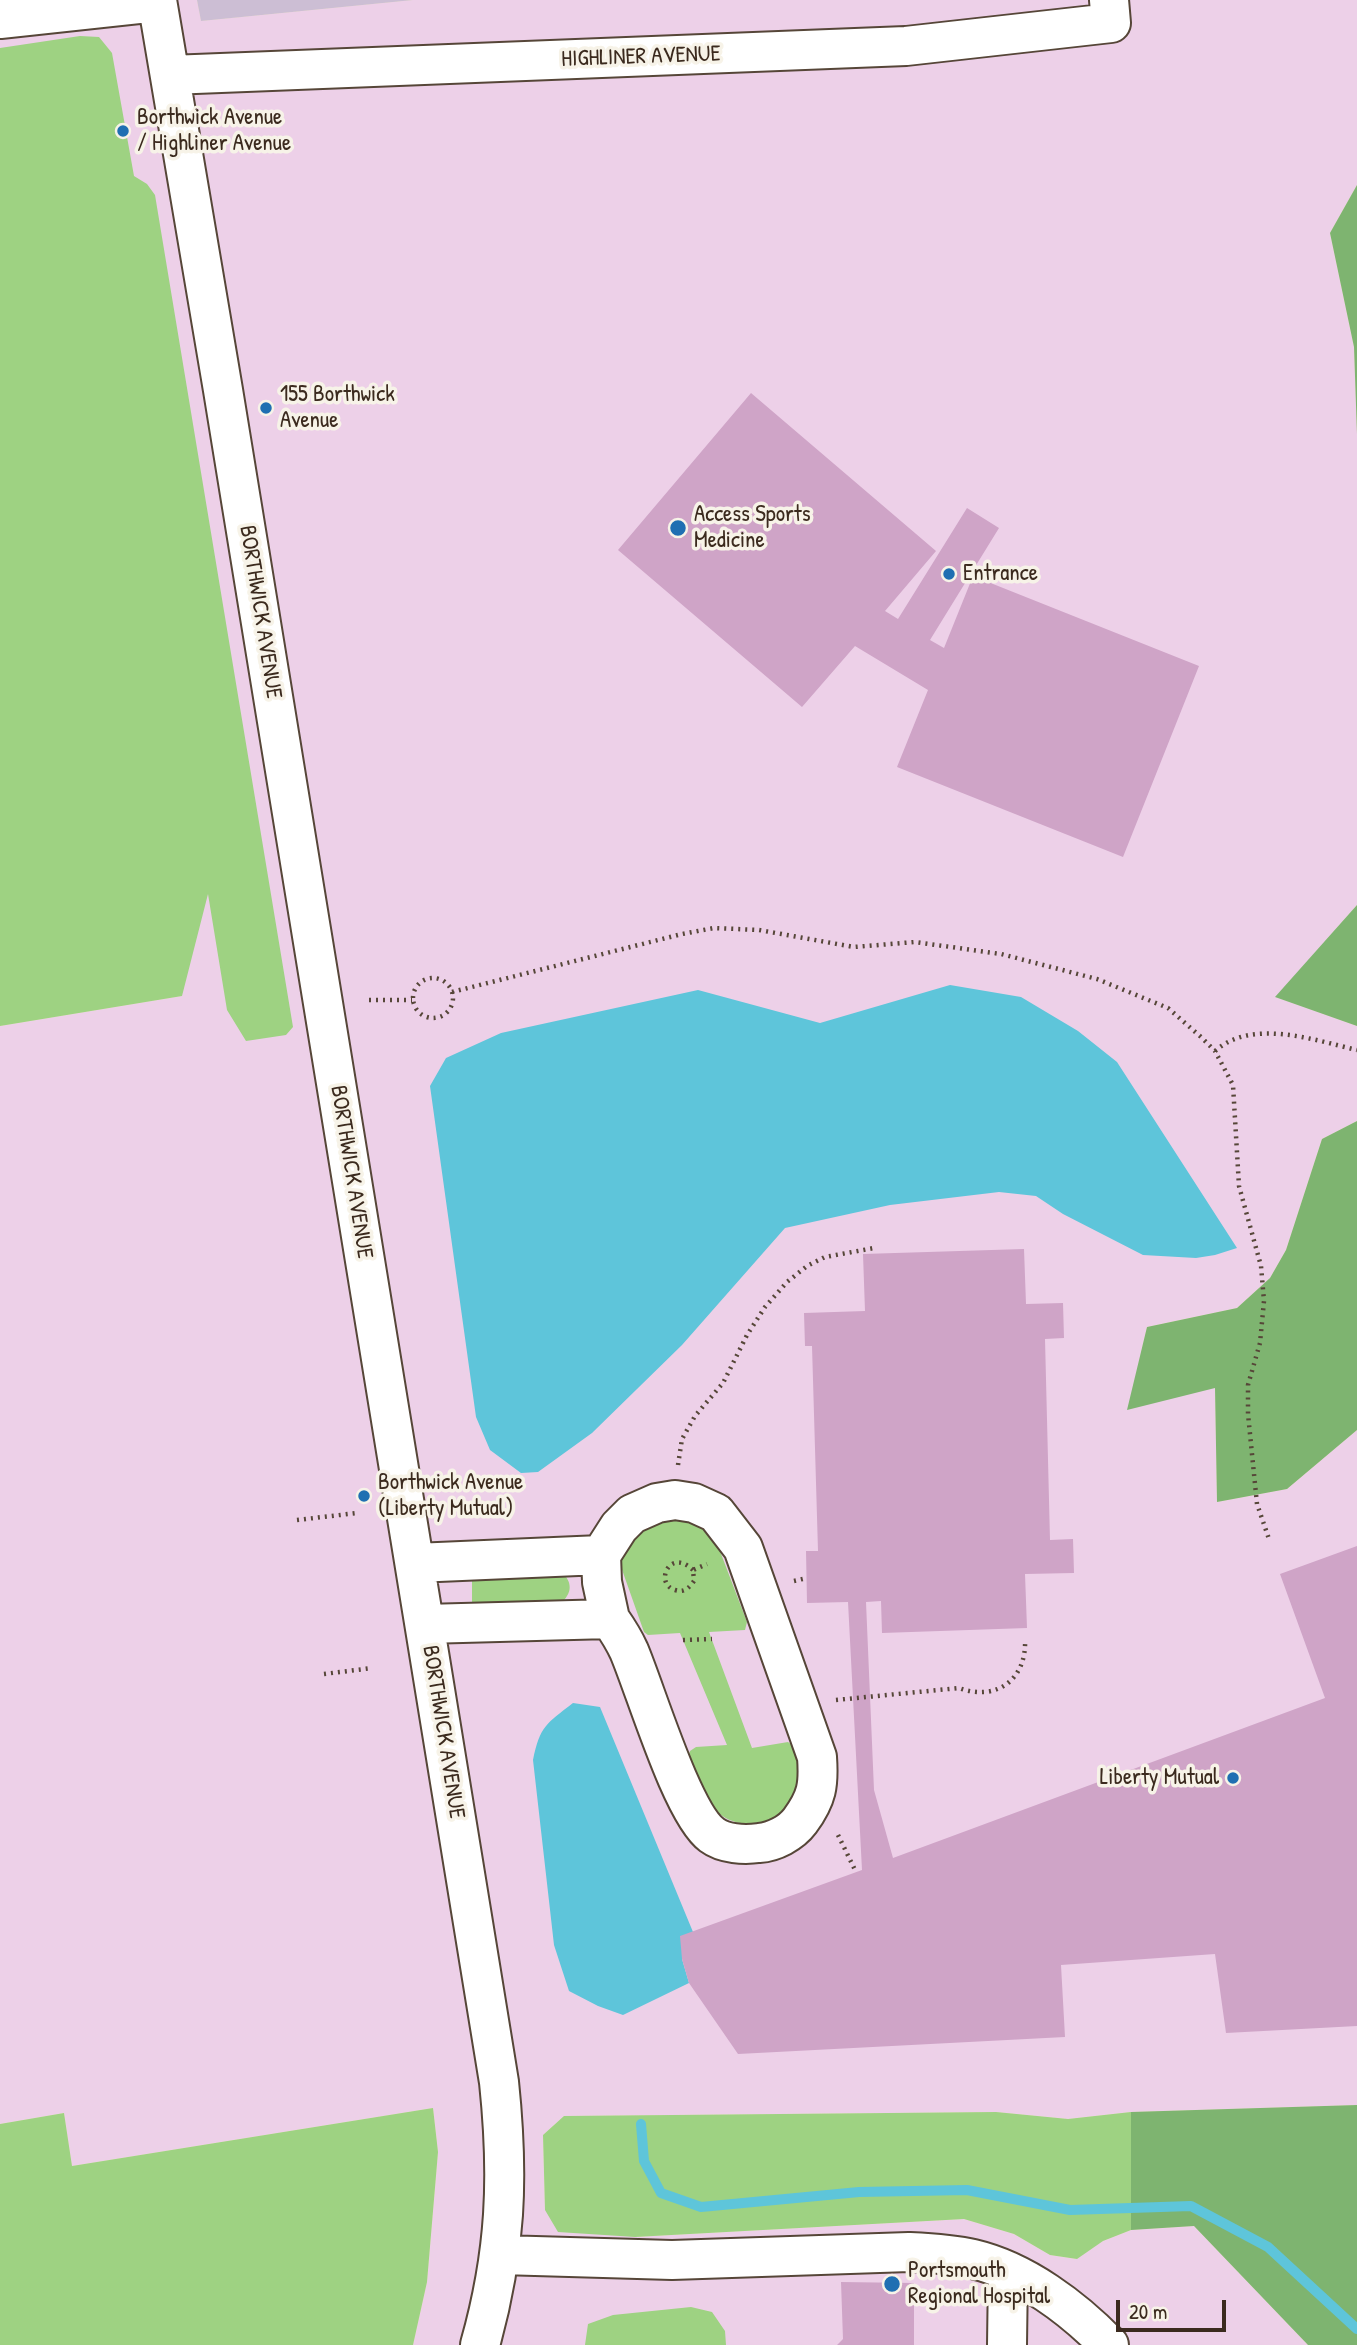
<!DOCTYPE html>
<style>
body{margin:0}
#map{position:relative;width:1357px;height:2345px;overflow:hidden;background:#f1e4ca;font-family:"Patrick Hand",sans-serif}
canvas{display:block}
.scale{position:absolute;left:1116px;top:2300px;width:110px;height:32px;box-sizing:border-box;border:4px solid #3b2a1e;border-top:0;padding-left:9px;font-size:21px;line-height:24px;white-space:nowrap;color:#3b2a1e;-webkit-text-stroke:5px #f7f3e8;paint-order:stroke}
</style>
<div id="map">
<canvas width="1357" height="2345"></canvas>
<div class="scale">20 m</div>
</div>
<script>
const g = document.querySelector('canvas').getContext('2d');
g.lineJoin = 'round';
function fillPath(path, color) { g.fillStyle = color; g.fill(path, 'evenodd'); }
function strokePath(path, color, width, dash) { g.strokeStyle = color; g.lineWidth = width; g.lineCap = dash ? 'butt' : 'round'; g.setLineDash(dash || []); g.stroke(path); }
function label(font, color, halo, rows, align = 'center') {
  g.font = font + ' "Patrick Hand",sans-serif'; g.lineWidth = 7; g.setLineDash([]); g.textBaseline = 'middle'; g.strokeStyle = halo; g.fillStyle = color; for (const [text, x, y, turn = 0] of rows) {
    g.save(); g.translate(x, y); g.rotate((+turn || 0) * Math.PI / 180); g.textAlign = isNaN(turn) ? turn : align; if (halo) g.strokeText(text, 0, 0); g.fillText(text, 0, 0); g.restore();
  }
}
fillPath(new Path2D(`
 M0,0H197L201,21L413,0H1357V185L1330,233L1354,347L1357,434V905L1276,997L1357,1026V1121L1322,1139L1286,1250L1270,1278L1237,1308L1147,1327L1128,1409L1215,1387L1217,1502L1287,1489L1357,1430V2105L1131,2112L1068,2119L996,2112L564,2116L543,2135L545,2210L635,2237L964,2219L1014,2234L1050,2255L1076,2259L1103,2241L1131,2230L1194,2226L1308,2345H413L427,2282L438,2152L433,2108L72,2166L64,2113L0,2124V1026L182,996L0,807Z`), '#edd0e8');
fillPath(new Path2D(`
 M197,0H413L201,21Z`), '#ccbed4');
fillPath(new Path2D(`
 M80,36L99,37L112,53L134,176L147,184L155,195L293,1027L286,1035L246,1041L227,1010L208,894L182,996L0,1026V48Z
 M664,1515L699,1524L715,1538L747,1622L745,1630L709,1632L752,1748L788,1742L797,1749C800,1764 803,1777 798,1792C787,1825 742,1834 717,1812C702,1797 696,1773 689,1754L690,1751L696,1747L727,1745L680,1633L648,1635L644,1632L620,1564C624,1535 641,1529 664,1515Z
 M560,1570C571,1580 574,1591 562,1602L472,1605V1576Z
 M433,2108L438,2152L427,2282L413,2345H0V2124L64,2113L72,2166Z
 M996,2112L1068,2119L1131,2112V2230L1103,2241L1077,2259L1050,2255L1014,2234L964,2219L635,2237L558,2232L545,2210L543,2135L564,2116Z
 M691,2307L712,2312L725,2331L726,2345H585L588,2324L613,2315Z`), '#9ed282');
fillPath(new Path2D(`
 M1357,185V434L1354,347L1330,233Z
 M1357,905V1026L1275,997Z
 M1357,1121V1430L1287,1489L1217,1502L1215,1388L1127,1410L1147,1327L1237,1308L1270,1278L1286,1250L1322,1139Z
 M1357,2105V2345H1308L1194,2226L1131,2230V2112Z`), '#7eb470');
fillPath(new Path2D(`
 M950,985L1021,997L1078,1031L1117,1062L1237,1248L1215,1255L1196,1258L1143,1255L1063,1214L1036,1196L999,1192L890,1205L785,1228L682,1345L592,1433L538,1472L521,1473L490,1450L476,1417L430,1086L446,1058L501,1033L698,990L820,1023Z
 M573,1703L600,1707L693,1932L682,1959L689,1983L623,2015L598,2006L569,1991L554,1945L533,1760C540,1726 546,1724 573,1703Z`), '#5ec5da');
strokePath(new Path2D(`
 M641,2124L644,2161L661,2193L701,2207L859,2192L967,2190L1070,2210L1191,2206L1268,2247L1357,2329`), '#5ec5da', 10);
fillPath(new Path2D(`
 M751,393L936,551L885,611L898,619L967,508L999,528L930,640L944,648L973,576L1199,666L1123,857L897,767L928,690L855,646L802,707L618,550Z
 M1024,1249L1026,1304L1063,1303L1064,1338L1045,1339L1050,1540L1073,1539L1074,1573L1025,1574L1027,1628L882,1633L881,1601L866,1602L874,1790L893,1858L1325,1698L1280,1574L1357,1546V2026L1226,2033L1215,1954L1061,1965L1065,2037L738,2054L689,1983L682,1959L680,1936L862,1870L848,1602L807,1603L806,1551H818L812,1346H805L804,1313L865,1311L863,1254Z
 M841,2282L914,2283V2345H837L843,2339Z`), '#cfa4c7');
const minor = new Path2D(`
 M157,0L223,390L499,2082C509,2177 506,2253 480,2345
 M0,19L157,2
 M170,75L906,46L1111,23L1109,0
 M601,1555L602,1582L610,1619
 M415,1563L601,1555L619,1527L632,1514L657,1503L675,1500L694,1503L716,1513L743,1548L817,1757C819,1785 817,1798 800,1821C791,1833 774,1842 759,1843C744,1845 724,1844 712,1835C682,1813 646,1691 629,1651C624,1640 617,1629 610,1619L425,1624
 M501,2255L672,2260L909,2252C930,2253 952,2254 973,2259C1024,2271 1073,2308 1109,2345
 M1007,2345L1008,2271`);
strokePath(minor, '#564638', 42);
strokePath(new Path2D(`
 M413 998a20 20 0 1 1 40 0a20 20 0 1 1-40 0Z
 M452,992L682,934L714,928L759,930L854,947L915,942L1001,954L1097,979L1168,1008L1201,1037L1215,1051L1233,1085L1239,1186L1261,1266L1264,1301L1260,1343L1248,1385V1414L1257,1504L1269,1539
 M369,1000H412
 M1215,1051C1252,1018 1314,1040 1357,1050
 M678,1465L682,1439L695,1416L723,1383L747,1335L765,1307L787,1282L807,1266L825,1257L874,1248
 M297,1520L357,1513
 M693,1570C669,1547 654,1584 675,1590C684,1593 689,1588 694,1581L693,1570L707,1564
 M794,1581L807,1578
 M683,1640L712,1639
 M324,1674L372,1668
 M836,1700L959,1688C997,1702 1027,1679 1025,1639
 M838,1835L856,1872`), '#564638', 4.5, [2, 5]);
strokePath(minor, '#fff', 38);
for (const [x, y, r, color] of [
 [123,131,7,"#1f6fb2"],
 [266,408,7,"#1f6fb2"],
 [678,528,9,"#1f6fb2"],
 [949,574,7,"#1f6fb2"],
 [364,1496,7,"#1f6fb2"],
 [1233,1778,7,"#1f6fb2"],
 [892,2284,9,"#1f6fb2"]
]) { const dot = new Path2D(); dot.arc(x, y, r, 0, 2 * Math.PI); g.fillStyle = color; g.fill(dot); strokePath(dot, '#f7f3e8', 2.5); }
label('23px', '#3b2a1e', '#f7f3e8', [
 ["HIGHLINER AVENUE",641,57,-2],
 ["BORTHWICK AVENUE",260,612,81],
 ["BORTHWICK AVENUE",351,1172,81],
 ["BORTHWICK AVENUE",443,1732,81]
]);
label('23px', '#3b2a1e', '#f7f3e8', [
 ["Borthwick Avenue",137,118],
 ["/ Highliner Avenue",137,144],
 ["155 Borthwick",280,395],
 ["Avenue",280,421],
 ["Access Sports",694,515],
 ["Medicine",694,541],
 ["Entrance",963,574],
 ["Borthwick Avenue",378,1483],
 ["(Liberty Mutual)",378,1509],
 ["Liberty Mutual",1219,1778,"right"],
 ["Portsmouth",908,2271],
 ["Regional Hospital",908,2297]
], 'left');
</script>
